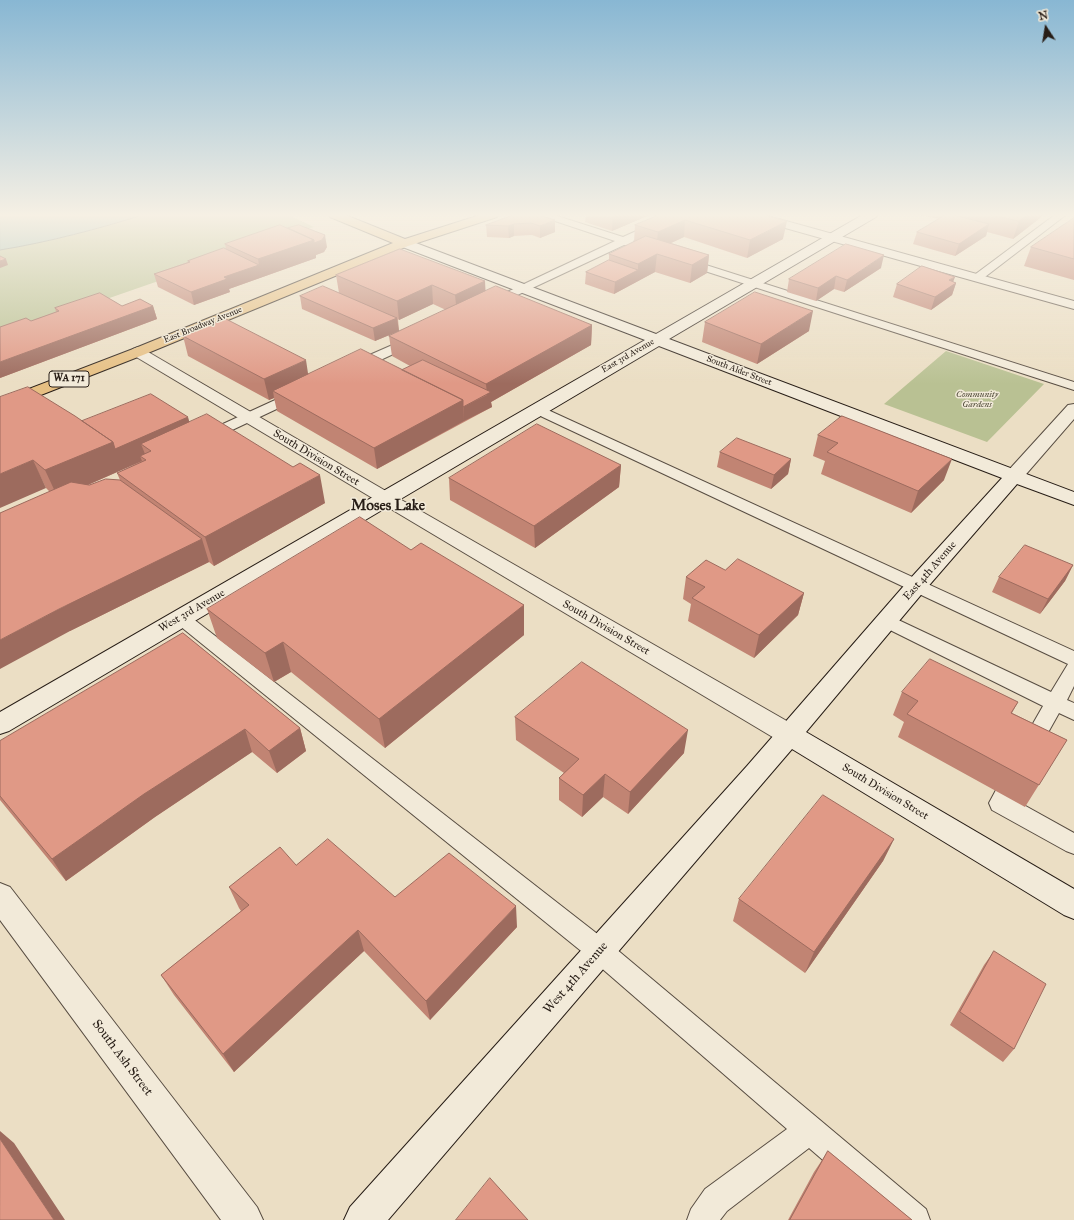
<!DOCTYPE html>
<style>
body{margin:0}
#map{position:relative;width:1074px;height:1220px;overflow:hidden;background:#ebdec4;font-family:"IM FELL Great Primer",serif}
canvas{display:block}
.north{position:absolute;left:1026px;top:8px;width:40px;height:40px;-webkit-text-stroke:3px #f2ead9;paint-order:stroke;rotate:348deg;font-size:11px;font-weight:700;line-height:16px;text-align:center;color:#271d16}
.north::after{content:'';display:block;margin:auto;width:14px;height:18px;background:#271d16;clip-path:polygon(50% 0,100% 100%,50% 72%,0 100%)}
</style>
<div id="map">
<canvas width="1074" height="1220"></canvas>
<div class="north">N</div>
</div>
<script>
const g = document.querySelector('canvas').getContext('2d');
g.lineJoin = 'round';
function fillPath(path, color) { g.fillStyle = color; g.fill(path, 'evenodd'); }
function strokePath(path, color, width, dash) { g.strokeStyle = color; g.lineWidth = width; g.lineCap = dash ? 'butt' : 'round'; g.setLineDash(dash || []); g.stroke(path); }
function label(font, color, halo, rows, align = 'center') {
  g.font = font + ' "IM FELL Great Primer",serif'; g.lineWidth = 3; g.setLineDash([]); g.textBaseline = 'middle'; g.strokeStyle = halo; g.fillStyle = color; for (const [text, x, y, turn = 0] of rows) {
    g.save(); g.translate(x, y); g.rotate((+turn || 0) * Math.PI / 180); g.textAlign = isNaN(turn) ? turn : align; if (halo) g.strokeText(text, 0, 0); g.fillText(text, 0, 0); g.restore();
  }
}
fillPath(new Path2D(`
 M146,214H287L314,227L0,336V250C49,242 98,229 146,214Z
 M946,351L1044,384L987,442L884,404Z`), '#b9c193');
const water = new Path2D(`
 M0,214H146C98,229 49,242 0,250Z`);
fillPath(water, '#98bcb4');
strokePath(water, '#6b7c75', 1);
const service = new Path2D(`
 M538,214H551L623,237L674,214H686L684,216L633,241L635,243L634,245H624L494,306H486L484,304L486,302L615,241L540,216Z
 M1056,214H1067L981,280H973L971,278L973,276Z
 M684,258L1074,382V390L680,263L679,261Z
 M413,336L417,337L419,340L417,343L359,370H349L348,367L349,364Z
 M297,390L302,391L304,394L302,397L211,440L206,441L201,440L199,437L201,434Z
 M537,405L1074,651V686L1067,700L1074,703V720L1059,713L1036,754L1029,756L1022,754L1019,748L1043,706L880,625L877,621L880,617L886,615L892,617L1051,692L1068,664L532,412L530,409L532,406Z
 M181,612L187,614L609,943L926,1209L930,1220H892L809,1148L727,1211L720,1220H687L691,1209L705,1189L787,1129L591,959L175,622L172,618L175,614Z
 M1004,787L1012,790L1015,796L1013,799L1074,833V854L1066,851L992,810L989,803L996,790Z`);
const tertiary = new Path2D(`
 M744,214H761L1074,301V309L746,217Z
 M138,347L143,349L391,494L799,728L803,735L799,742L790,745L781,742L133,355L130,352L133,349Z
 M1074,404V419L1021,480L1014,482L1007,480L1005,476L1007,472L1068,405Z
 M0,883L10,887L257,1207L263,1220H221L0,920Z`);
const secondary = new Path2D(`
 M864,214H878L876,217L669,339L1074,492V505L1017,484L925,590L806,732L1074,889V919L1064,915L792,749L388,1220H344L350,1207L747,766L909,580L1002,478L659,346L9,731L0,734V712L645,340L400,246L398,243L400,240H408L656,334Z`);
const primary = new Path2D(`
 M328,214H343L405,239L483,214H499L497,217L408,246L143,355L0,411V400L133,349L393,243L330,217Z`);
strokePath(service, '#584d42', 2);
strokePath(tertiary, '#584d42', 2);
strokePath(secondary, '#271d16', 2);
strokePath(primary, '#271d16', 2);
fillPath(service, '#f2ead9');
fillPath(tertiary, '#f2ead9');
fillPath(secondary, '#f2ead9');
fillPath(primary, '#e6bf82');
fillPath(new Path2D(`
 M516,214L555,232L540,238L532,235L514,236L509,238L487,237L486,225Z
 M586,214H652L612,231L585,222Z
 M661,214L783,239L747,258L684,237L671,243L709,255L707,273L690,283L655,272L614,294L585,284L586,272L609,260V254L634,242L635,225Z
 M915,214H1042L1040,218L1013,239L987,232L986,236L955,256L913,244L917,232L938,219Z
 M1074,218V280L1024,266L1031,247Z
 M225,244L327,247L324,252L316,255V258L229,289L230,292L194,305L158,287L154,274L188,262V261L226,249Z
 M881,268L844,292L834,289L816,301L787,292L789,279Z
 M336,275L485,281V292L592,325L591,345L491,402L492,407L377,469L277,411L274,398L269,400L188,356L183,336L308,374L402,370L410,366L392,356L389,336L446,310L433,304L399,320L398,319L399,331L375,341L302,309L300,296L339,293Z
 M953,282L956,283L952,295L931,310L893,297L897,284Z
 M122,306H153L157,319L0,378L31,321L56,312L55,308Z
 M705,322L809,331L757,364L702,342Z
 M0,397L82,421L189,422L325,503L214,566L209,562L70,631L49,491L46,488ZM142,461L117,473L120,480L88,485Z
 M818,435L944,480L911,513L821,474L825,461L813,456Z
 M720,452L791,459L788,474L771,489L717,467Z
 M621,465L619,487L535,548L450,500L449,478Z
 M411,550L524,605V635L385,748L291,672L274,682L217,638L207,609Z
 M1073,565L1065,581L1040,614L992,592L999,577Z
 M725,570L804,593L798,615L754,658L688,621L691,604L683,599L686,577Z
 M183,633L300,728L306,751L277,773L252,752L155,817L66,881L0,800V741Z
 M902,692L1018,702L1012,713L1067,740L1025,807L898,737L904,722L893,715Z
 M515,717L684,753L628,814L603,797L582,817L559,800V778L564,773L516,740Z
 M894,839L883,861L805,973L733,921L739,899Z
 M296,865L395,897L517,927L430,1020L364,951L234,1072L174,995L161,975L241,911L239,908L229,887Z
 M994,951L1014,1049L1003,1062L950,1025L984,965Z
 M828,1151L912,1220H788L814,1172Z`), '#c18473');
fillPath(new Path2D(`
 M613,214H652L612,231Z
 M1029,214H1042L1040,218L1013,239L1019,221Z
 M555,220V232L540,238V226Z
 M685,220L684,237L656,250L658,232Z
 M787,221L783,239L747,258L750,240Z
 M514,224V236L509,238L508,226Z
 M989,224L986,236L955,256L959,244Z
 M325,235L327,247L324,252L316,255V258L229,289L230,292L194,305L191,292L224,277L259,265L258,259Z
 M657,254L655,272L614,294L615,282L638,270V264Z
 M709,255L707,273L690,283L692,265Z
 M884,255L881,268L844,292L847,280Z
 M6,259L8,265L0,268V261Z
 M836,276L834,289L816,301L818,288Z
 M955,277L952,285L956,283L952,295L931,310L935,297L949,280Z
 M485,281L486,300L457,314L455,295Z
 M432,285L433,304L399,320L397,301Z
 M153,306L157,319L0,378V362Z
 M813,311L809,331L757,364L761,344Z
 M397,318L399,331L375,341L373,328Z
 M592,325L591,345L491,402L492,407L464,421L463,407L487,395L486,384Z
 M306,360L309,380L273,391L274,398L269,400L264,379Z
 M463,400L464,421L377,469L374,448Z
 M188,417L194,438L151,451L141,444L147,459L140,456L142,461L58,498L45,470L113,442Z
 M791,459L788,474L771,489L774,475Z
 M952,459L944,480L911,513L918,491Z
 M33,460L46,488L0,508V474Z
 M621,465L619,487L535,548L534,526Z
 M320,475L325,503L214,566L205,537Z
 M202,539L209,562L70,631L0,669V640L59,609Z
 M1073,565L1065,581L1040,614L1048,599Z
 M804,593L798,615L754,658L759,635Z
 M524,605V635L385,748L379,719Z
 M283,642L291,672L274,682L265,653Z
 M300,728L306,751L277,773L269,751Z
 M245,729L252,752L155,817L66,881L52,859L144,794Z
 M688,730L684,753L628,814L630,792Z
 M605,774L603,797L582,817L583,795Z
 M894,839L883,861L805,973L814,952Z
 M516,906L517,927L430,1020L426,1001Z
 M358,930L364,951L234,1072L223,1054Z
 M0,1131L14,1143L65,1220H54L0,1139Z`), '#9d6b5e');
const building = new Path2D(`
 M516,214H535L555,220L540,226L531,223L514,224L508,226L486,225Z
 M661,214H760L787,221L750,240L685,220L658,232L635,225Z
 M947,214H950L989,224L959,244L917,232Z
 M987,214H1029L1019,221Z
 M1074,218V259L1031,247Z
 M280,225L314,240L258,259L225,244Z
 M299,225L325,235L322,240L314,243V240L288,228Z
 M646,236L709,255L692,265L657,254L638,264L609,254Z
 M846,244L884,255L847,280L836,276L818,288L789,279Z
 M224,248L259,265L224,277L227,279L191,292L154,274L190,262L188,261Z
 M400,249L485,281L455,295L432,285L397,301L336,275Z
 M0,256L6,259L0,261Z
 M609,260L638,270L615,282L586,272Z
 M922,266L955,277L949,280L956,283L935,297L897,284Z
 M323,286L397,318L373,328L300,296Z
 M496,286L592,325L486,384L389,336Z
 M755,292L813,311L761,344L705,322Z
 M100,293L122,306L140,299L153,306L0,362V327L26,318L31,321L59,311L55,308Z
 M226,319L306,360L264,379L183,336Z
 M361,349L463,400L374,448L273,391Z
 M423,360L491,392L463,407V400L402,370Z
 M28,387L75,416L113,442L45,470L33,460L0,474V397Z
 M151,394L188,417L115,449L113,442L82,421Z
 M207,414L293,467L300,463L320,475L205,537L117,473L146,460L140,456L151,451L141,444Z
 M842,416L952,459L918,491L827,452L838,443L818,435Z
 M537,424L621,465L534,526L449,478Z
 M737,438L791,459L774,475L720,452Z
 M106,479L120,480L202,539L59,609L0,640V513L71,482L89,485Z
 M360,517L411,550L421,543L524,605L379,719L283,642L265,653L207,609Z
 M1025,545L1073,565L1048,599L999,577Z
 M738,559L804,593L759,635L692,598L705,587L686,577L706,560L725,570Z
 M183,633L300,728L269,751L245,729L144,794L52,859L0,796V741Z
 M930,659L1018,702L1011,713L1067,740L1039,785L907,714L918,701L902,692Z
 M582,662L688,730L630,792L605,774L583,795L559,778L579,759L515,717Z
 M823,795L894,839L814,952L739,899Z
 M328,839L395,897L449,853L516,906L426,1001L358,930L223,1054L161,975L249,905L229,887L280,847L296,865Z
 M994,951L1046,984L1014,1049L960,1012Z
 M0,1139L54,1220H0Z
 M828,1151L912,1220H790Z
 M490,1178L528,1220H456Z`);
fillPath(building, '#e09986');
strokePath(building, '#9d6b5e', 1);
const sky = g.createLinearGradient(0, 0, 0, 384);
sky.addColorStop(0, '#88b7d3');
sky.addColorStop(0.56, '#f6f0e4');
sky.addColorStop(1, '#f6f0e400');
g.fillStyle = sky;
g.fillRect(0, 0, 1074, 384);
label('9px', '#271d16', '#f2ead9', [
 ["East Broadway Avenue",203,325,-22],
 ["East 3rd Avenue",628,356,-30],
 ["South Alder Street",739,371,21]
]);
label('italic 9px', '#534e3c', '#f2ead9', [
 ["Community",977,395],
 ["Gardens",977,405]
]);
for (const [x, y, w] of [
 [69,379,40]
]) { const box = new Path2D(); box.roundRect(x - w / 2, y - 8, w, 16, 3); g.fillStyle = '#f2ead9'; g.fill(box); strokePath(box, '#271d16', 1); }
label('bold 10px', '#271d16', null, [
 ["WA 171",69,379]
]);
label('11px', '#271d16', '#f2ead9', [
 ["South Division Street",316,458,31],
 ["East 4th Avenue",930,571,-49],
 ["West 3rd Avenue",192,611,-30],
 ["South Division Street",606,628,30],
 ["South Division Street",885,792,31]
]);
label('13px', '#271d16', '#f2ead9', [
 ["West 4th Avenue",576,978,-49],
 ["South Ash Street",122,1058,53]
]);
label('bold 15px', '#271d16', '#f2ead9', [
 ["Moses Lake",388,506]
]);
</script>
